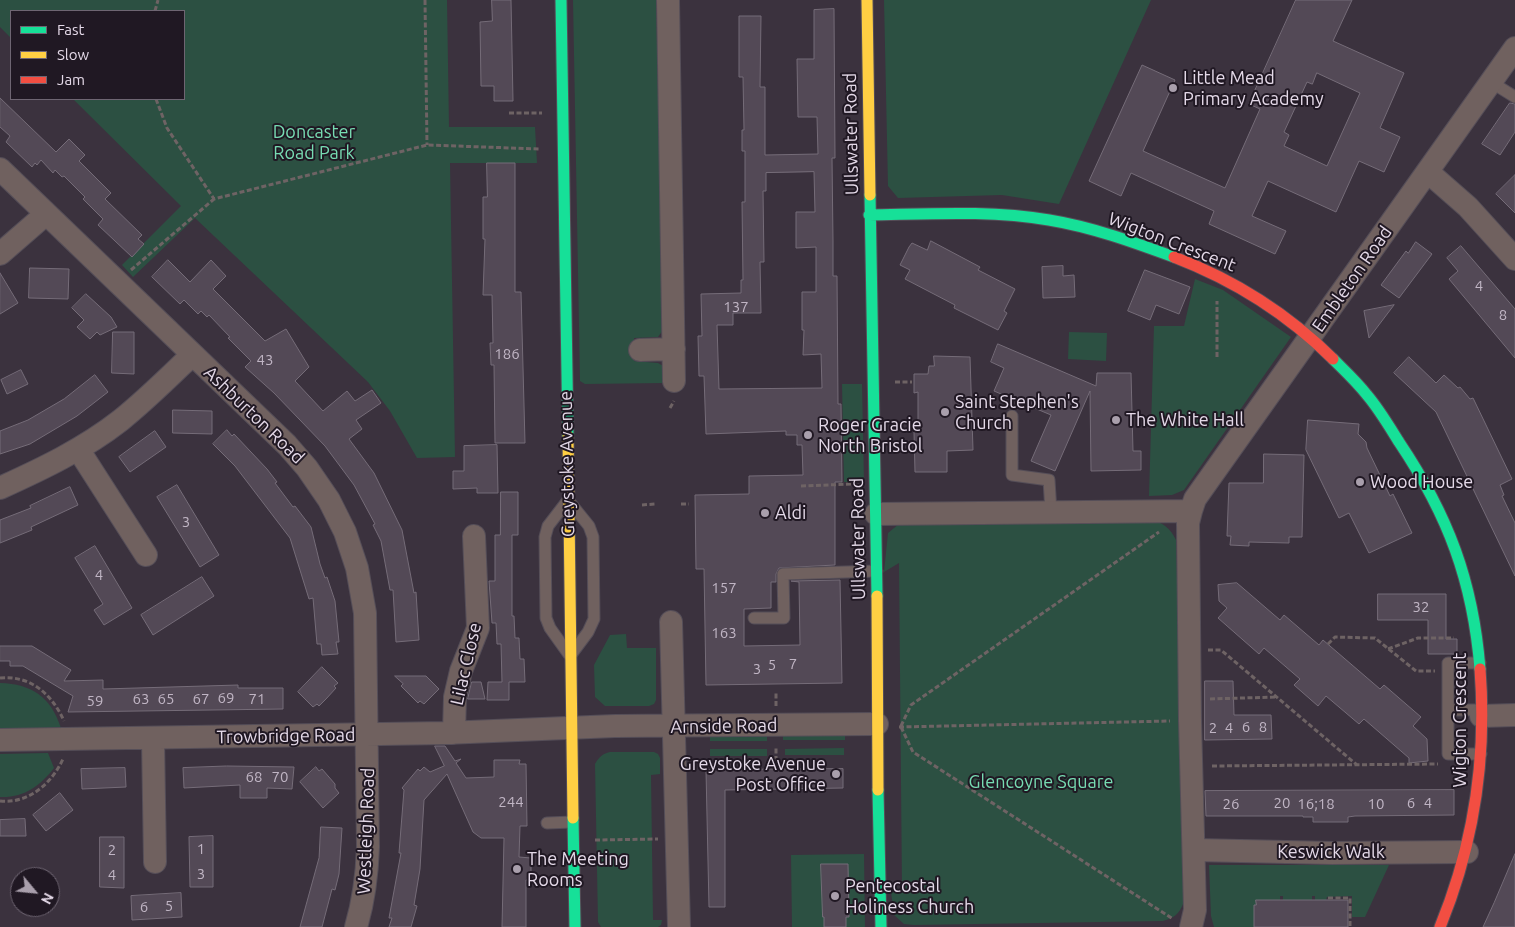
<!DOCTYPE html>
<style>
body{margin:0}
#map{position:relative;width:1515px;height:927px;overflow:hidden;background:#3b323e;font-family:Ubuntu,sans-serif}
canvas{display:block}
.legend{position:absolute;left:10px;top:10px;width:175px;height:90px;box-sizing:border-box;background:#201823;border:1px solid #6e6572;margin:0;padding:6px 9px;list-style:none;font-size:15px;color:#e4d9e8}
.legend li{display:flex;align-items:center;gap:10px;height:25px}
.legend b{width:25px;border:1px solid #6e6572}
.north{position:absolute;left:10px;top:867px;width:50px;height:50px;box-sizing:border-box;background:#201823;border:1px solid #6e6572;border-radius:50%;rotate:118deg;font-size:14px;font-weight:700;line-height:20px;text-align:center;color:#e4d9e8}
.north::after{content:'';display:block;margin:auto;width:18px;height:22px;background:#a99fac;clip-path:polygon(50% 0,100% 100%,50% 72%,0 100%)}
</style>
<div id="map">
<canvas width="1515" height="927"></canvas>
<ul class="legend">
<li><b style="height:6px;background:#16e098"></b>Fast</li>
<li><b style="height:6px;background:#ffcf43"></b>Slow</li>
<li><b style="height:6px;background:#f24e42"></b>Jam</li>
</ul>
<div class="north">N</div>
</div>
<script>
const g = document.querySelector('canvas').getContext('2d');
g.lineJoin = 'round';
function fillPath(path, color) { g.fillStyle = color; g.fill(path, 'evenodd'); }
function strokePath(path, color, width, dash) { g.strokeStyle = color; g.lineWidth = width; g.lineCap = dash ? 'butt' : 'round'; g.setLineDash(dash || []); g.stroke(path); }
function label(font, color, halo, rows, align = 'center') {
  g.font = font + ' Ubuntu,sans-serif'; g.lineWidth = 4; g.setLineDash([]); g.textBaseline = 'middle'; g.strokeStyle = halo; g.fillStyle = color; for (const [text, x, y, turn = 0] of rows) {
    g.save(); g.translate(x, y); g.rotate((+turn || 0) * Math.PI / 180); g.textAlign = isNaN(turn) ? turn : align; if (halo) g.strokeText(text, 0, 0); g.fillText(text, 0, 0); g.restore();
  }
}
fillPath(new Path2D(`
 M0,0H447L449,127H535L537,163H450L455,457L417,458L390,411L368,382L195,218L133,277L122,265L181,206L73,99H184V11H11V38L0,27Z
 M573,0H656L663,330L658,337L634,338V361L658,363L665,367V383L585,384L580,381Z
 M884,0H1151L1059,204L1002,195L898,198L888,186Z
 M1195,279L1223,290L1291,337L1184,490L1172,495L1149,496L1154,326H1184Z
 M1069,332L1107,333L1106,361L1068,359Z
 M842,384H862L864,482H844Z
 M1151,520C1164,523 1170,528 1176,540L1184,851L1183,904C1179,914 1174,918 1163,921L914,925L904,924L894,915L890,884L902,891L899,563L884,572L888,533L899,524Z
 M626,634L627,648H656V700L654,704L649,706H605L595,697L594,665L610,635Z
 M0,683C32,684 51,697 61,728H0Z
 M845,733V740H783V734Z
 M767,734V741H710V735Z
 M844,748V755H785V749Z
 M710,749H767V756H710Z
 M610,752H654L658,754L660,758V774L651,775L653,920H662L661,925L658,927H601L598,922L595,764C599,757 602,754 610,752Z
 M48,753L54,768C40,786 24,798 0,797V754Z
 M864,854L865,927H792L791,855Z
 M1209,865H1389L1365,917H1352V896L1327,897L1326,900H1315V896H1312V900H1283V896H1280V900L1254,906V927H1214L1211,916Z`), '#2c5042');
const building = new Path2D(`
 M492,0H511L513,101H494V86H481L480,22L492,21Z
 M1296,0H1352L1333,41L1404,73L1380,128L1400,137L1384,172L1359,161L1336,212L1268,181L1252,216L1286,231L1275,254L1209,224L1214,211L1131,173L1121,196L1089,181L1142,65L1175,80L1143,151L1225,188L1260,109L1249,104ZM1317,73L1360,93L1327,166L1284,146L1289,135L1284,132L1307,82L1312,84Z
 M834,9L835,158H832L833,241V276H837L838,404H841L842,482H835V565L779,568L776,574V582H771V608L744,609V646L800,645L799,582L791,581L840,580L842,683L706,685L704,569H696L695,495L749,494V476L803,475L802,445H797V435H786V431L706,434L704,376H699L698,336H702L701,294L741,293V280H743L742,202H745V151H742V130H744L743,77H739V16H761L760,87H765V155L818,154L817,117H798L797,59H814V10ZM814,172L815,212H796V248L816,247V292H802V330H804L803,355L821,354L822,388L719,389L717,325H733V313H761L760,262H764L763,191H766V173Z
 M0,98L56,152L69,139L85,155L79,161L111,193L105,199L142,235L138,239L144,244L132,257L98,225L103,219L83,199L85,197L64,176L62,177L55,170L53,173L41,160L37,165L35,163L32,167L6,142L10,136L0,127Z
 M1510,103L1515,104V132L1500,155L1482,144Z
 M487,163H515V292H521L525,443H495L494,365H491L490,343H493L492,295H483L485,239H483V197H487Z
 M1515,175V213L1496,194Z
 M931,241L980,267L978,270L1015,289L1004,311L1007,313L998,330L954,308L955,305L905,279L910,270L900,265L909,247L912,243L927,250Z
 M1416,242L1432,254L1399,298L1381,285L1406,251L1408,253Z
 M1461,246L1515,309V358L1449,279L1458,271L1447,258Z
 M168,260L190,282L211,260L226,276L213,289L265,341L286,329L309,367L295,381L323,411L347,391L355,401L372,390L381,403L356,420L362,429L349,439L374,473L402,530L414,593L416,592L419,640L396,642L393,590H390L381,541L373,525L375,524L354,485L325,446L274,393L245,367L251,361L228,338L230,337L209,315L207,317L201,311L198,314L184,300L180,304L152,277Z
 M1063,266V276L1074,275L1075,297L1043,298L1042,267Z
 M30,268L69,269L68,299L29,298Z
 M1145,270L1190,287L1179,314L1156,305L1150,320L1128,311Z
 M0,273L18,303L0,314Z
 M86,294L111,317L117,327L100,335L97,332L90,339L77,327L84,320L72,308Z
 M1394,305L1369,338L1364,311Z
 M113,332H134V374L112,373Z
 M998,344L1096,386L1097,373H1131L1133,451H1141V470L1091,471L1090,391L1055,471L1031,461L1051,415L994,391L1004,368L991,362Z
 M934,356L970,357L973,450L947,451V472H915L914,432H918V392L914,393V374H928L929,366H934Z
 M1409,357L1436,383L1444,375L1458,388L1460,387L1470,399L1473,398L1512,479L1500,485L1504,495L1502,496L1515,523V576L1436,412L1394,373Z
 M21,370L28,384L7,394L1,380Z
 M95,375L108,392L77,416L30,444L0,454V431L28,420L64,399Z
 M173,410L212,411V434L173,433Z
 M1308,420L1359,424L1358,434L1366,442L1367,448L1390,496L1393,494L1412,533L1369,553L1349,513L1339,518L1306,450Z
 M227,430L232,436L234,434L267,469L277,482L275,483L293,507L295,506L311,527L320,564L325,578L327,577L335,601L339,642H336L338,654L322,655L321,644H317L313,598L309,599L290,538L235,466L213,444Z
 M155,431L166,447L130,472L119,457Z
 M497,445L498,493H477V488L453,489V471H464V446Z
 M1264,454L1304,455L1302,537H1289V543L1249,542V546L1230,545L1231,536H1227L1229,483H1263Z
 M177,485L219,555L200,567L157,497Z
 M70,487L78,505L31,527L32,530L0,543V520L31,508L30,506Z
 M501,492H518V535H512V616H514L515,638H519L520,659H524L525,682H509V700H487L488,682H502L501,644H497L496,623H492L489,581H495V535H500Z
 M95,546L132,608L104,625L94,610L103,604L75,558Z
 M202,577L214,596L153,635L141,615Z
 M1237,583L1280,620L1284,615L1319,645L1323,640L1380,689L1384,685L1421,717L1413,726L1427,739L1428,761L1409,763V758L1364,719L1359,724L1326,696L1318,706L1294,685L1300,679L1264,648L1259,654L1218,618L1227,608L1219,601L1218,585Z
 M1378,594H1446V639H1457V654H1428V620H1378Z
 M0,646H32L71,670L64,681L103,680V689L238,685V688H283V709L68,712L73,696L23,666H10V661H0Z
 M322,667L338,683L334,686L336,688L326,699L319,706L317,704L313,707L298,692Z
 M395,676H426L439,689L424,704L420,701L418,703L401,686L403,684Z
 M1205,681H1233L1234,715H1271L1272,739L1205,740Z
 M472,682H481L485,699H468Z
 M435,746H445L455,761L461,759L456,763L466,778L494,777V760H520L519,764H526L527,826H520L519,857L531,858V880H526V927H502L504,838H481L473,832L447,774L424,800L420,869L414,905L417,906L411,927H389L392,918H389L401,853H399L404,790L402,788L418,769L420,771L424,767L430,772L444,766Z
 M227,766L294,767L292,789L267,788V798H240V785L184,788L183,768Z
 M316,767L319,771L322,769L335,784V788L339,793L323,808L300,782Z
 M125,768L126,787L82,789L81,769Z
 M843,769V788L725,790V907H709L706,770Z
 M1454,790V815L1355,816L1348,817V822H1313V817H1303V816H1206L1205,791Z
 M60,793L73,810L46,831L33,815Z
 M25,819L26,836H0V820Z
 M321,827L342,828L339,874L335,890L332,889L322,927H300L319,858Z
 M213,836V887H190L189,837Z
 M100,837H124V888L100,887Z
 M1515,854V927H1483L1494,903Z
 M821,864H848L849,917H846V927H824V917H823Z
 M181,893L182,917L132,920L131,896Z
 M1256,900H1348V927H1254V905H1256Z`);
fillPath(building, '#534956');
strokePath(building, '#756c78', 1);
const lane = new Path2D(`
 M1491,82L1515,97
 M1012,416V475L1049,480L1051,512
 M568,500L589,526L593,537L594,619L588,632L570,656L550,628L546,618L545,537L548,526Z
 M754,618H784L783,574L877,571
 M1480,663H1448V754H1481
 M1448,710H1481
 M547,823L573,822`);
const street = new Path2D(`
 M668,0L674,381
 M0,169L287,445L307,468L329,500L345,532L357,568L365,613L368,847C367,875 364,900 356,927
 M1428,172L1468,207L1515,259
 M0,254L46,214
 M640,350L674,349
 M78,449L146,555
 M0,488C42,469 84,449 121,420C146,400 169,377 192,355
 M1191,511L1195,499L1515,48
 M876,514L1191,511L1188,523L1190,721L1195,910L1191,927
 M671,622L679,927
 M1481,716L1515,715
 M454,733L455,697L461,671L478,628L474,536
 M153,739L155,862
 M0,740L445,733L615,726L877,724
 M1195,850L1332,853L1467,852`);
const fast = new Path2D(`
 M561,0L568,436
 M870,195L877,596
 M869,215C929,214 990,210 1049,220C1092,227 1133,242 1174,257
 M1333,359C1344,370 1357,382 1367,395C1379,409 1389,426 1399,442C1448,515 1473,581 1480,669
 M878,790L881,927
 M573,818L575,927`);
const slow = new Path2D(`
 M867,0L870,195
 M568,436L573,818
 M877,596L878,790`);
const jam = new Path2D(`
 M1174,257C1234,280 1287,313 1333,359
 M1440,927C1474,844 1487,759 1480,669`);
strokePath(lane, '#554e58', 13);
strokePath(street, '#554e58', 24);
strokePath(fast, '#554e58', 13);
strokePath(slow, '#554e58', 13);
strokePath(jam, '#554e58', 13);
strokePath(new Path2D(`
 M425,0L427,145
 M155,11L158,0
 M156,99L167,128L214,199L427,145L540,149
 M509,113H542
 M131,270L214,199
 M1217,357V301
 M895,382H912
 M670,408L674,401
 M801,486L853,484
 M681,504H689
 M642,505L655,504
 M1328,644L1335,637L1375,638L1416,671H1435
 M1388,649L1418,638H1454
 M1208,650H1221L1357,765
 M0,678C30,675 52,694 64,721
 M1210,699L1276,697
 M776,706V692
 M901,726L911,705L1159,532
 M899,727L1170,721
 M901,727L913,752L1173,919
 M776,761V748
 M1212,766L1438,764
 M0,801C29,804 52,783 63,759
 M595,840L658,839
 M1328,898H1350V927`), '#6e6364', 3, [5, 2.5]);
strokePath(lane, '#70615f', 11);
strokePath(street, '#70615f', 22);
strokePath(fast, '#16e098', 11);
strokePath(slow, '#ffcf43', 11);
strokePath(jam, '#f24e42', 11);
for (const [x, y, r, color] of [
 [1173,88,5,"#a99fac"],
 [945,412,5,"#a99fac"],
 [1116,420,5,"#a99fac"],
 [808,435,5,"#a99fac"],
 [1360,482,5,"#a99fac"],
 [765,513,5,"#a99fac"],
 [836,774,5,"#a99fac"],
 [517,869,5,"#a99fac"],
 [835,896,5,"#a99fac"]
]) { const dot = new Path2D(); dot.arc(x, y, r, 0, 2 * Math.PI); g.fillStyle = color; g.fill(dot); strokePath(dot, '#201823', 2); }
label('15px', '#c0b5c4', null, [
 ["4",1479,286],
 ["137",736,307],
 ["8",1503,315],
 ["186",507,354],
 ["43",265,360],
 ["3",186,522],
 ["4",99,575],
 ["157",724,588],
 ["32",1421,607],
 ["163",724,633],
 ["7",793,664],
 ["5",772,665],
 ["3",757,669],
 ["69",226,698],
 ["63",141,699],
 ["65",166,699],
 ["67",201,699],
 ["71",257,699],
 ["59",95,701],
 ["6",1246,727],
 ["8",1263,727],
 ["2",1213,728],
 ["4",1229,728],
 ["68",254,777],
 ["70",280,777],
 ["244",511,802],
 ["20",1282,803],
 ["6",1411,803],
 ["4",1428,803],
 ["26",1231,804],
 ["16;18",1316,804],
 ["10",1376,804],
 ["1",201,849],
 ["2",112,850],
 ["3",201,874],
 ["4",112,875],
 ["5",169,906],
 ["6",144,907]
]);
label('18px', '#e4d9e8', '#201823', [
 ["Little Mead",1183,78],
 ["Primary Academy",1183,99],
 ["Saint Stephen's",955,402],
 ["Church",955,423],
 ["The White Hall",1126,420],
 ["Roger Gracie",818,425],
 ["North Bristol",818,446],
 ["Wood House",1370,482],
 ["Aldi",775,513],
 ["Greystoke Avenue",826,764,"right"],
 ["Post Office",826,785,"right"],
 ["The Meeting",527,859],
 ["Rooms",527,880],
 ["Pentecostal",845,886],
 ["Holiness Church",845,907]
], 'left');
label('18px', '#77dbb2', '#201823', [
 ["Doncaster",314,132],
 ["Road Park",314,153],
 ["Glencoyne Square",1041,782]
]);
label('18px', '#e4d9e8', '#201823', [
 ["Ullswater Road",851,134,-91],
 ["Wigton Crescent",1172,242,21],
 ["Embleton Road",1352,279,-55],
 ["Ashburton Road",254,415,44],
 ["Greystoke Avenue",567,464,-91],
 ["Ullswater Road",858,539,-91],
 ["Lilac Close",466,664,-77],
 ["Wigton Crescent",1460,720,-90],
 ["Arnside Road",724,726,-1],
 ["Trowbridge Road",286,736,-1],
 ["Westleigh Road",366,831,-88],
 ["Keswick Walk",1331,852]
]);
</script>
